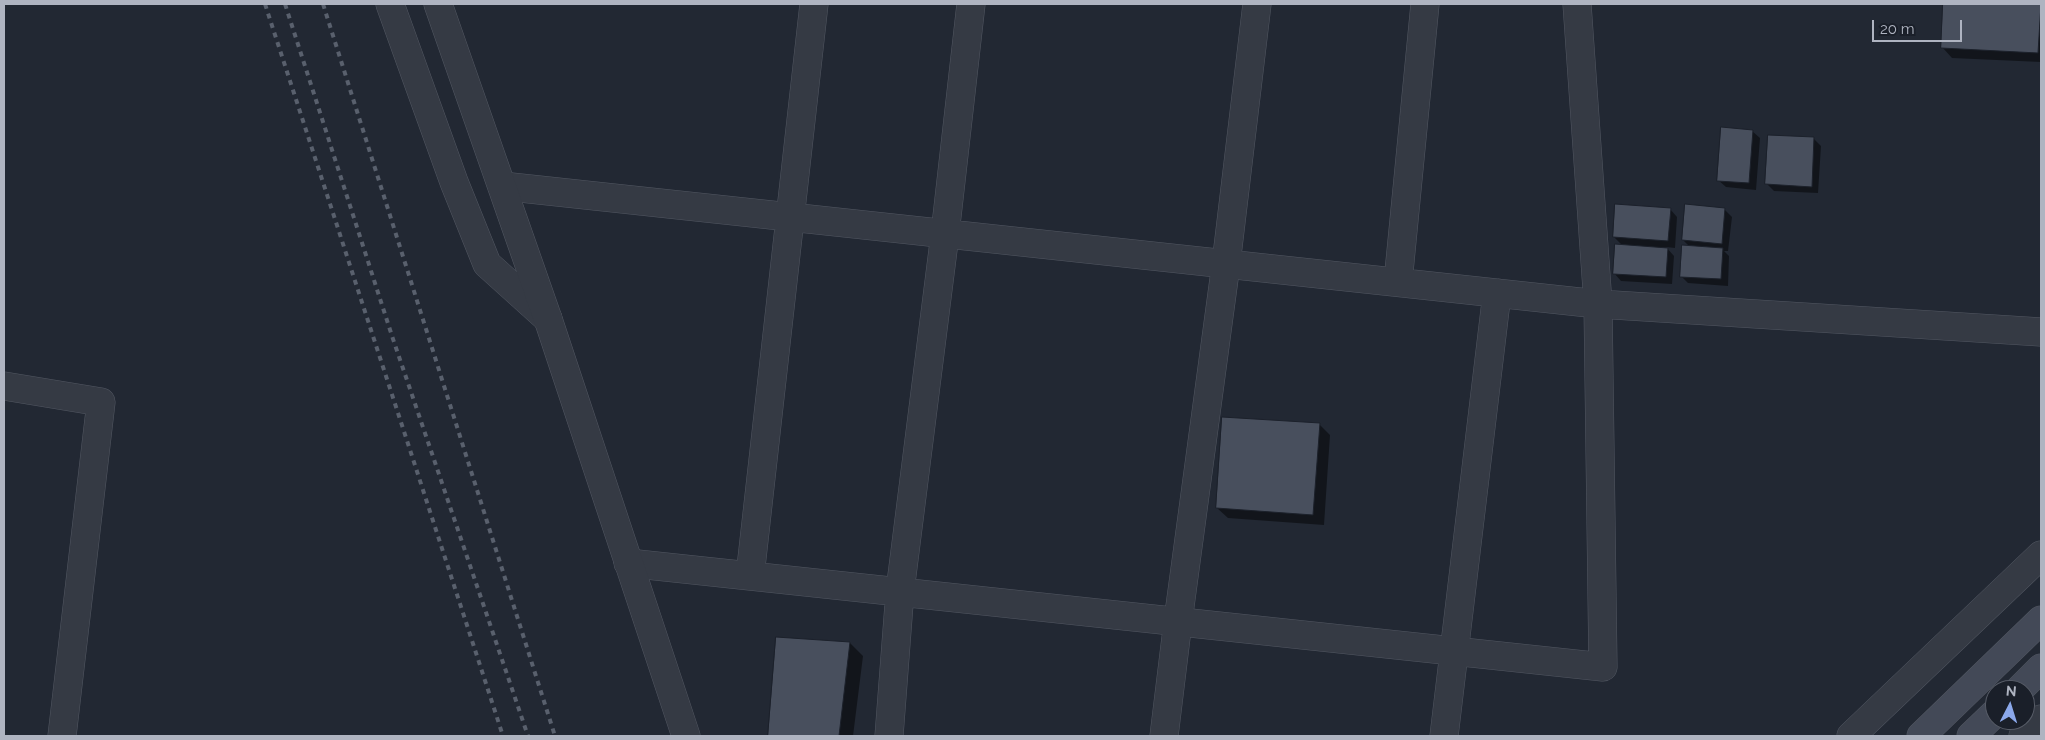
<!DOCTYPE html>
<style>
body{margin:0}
#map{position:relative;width:2045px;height:740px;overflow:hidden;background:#222833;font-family:Raleway,sans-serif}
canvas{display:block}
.frame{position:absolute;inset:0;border:5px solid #afb4c1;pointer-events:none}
.north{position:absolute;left:1985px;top:680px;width:50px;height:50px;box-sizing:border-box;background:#1a1f29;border:1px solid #565b66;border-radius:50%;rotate:5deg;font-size:14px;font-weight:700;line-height:20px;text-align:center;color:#afb4c1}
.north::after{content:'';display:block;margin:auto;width:18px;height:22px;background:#8ba8ea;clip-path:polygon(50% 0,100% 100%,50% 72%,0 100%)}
.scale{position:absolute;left:1872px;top:20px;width:90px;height:22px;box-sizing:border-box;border:2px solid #afb4c1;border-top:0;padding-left:6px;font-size:15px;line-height:18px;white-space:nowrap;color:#afb4c1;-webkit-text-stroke:4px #1a1f29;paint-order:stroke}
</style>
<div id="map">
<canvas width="2045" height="740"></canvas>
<div class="frame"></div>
<div class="north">N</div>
<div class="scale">20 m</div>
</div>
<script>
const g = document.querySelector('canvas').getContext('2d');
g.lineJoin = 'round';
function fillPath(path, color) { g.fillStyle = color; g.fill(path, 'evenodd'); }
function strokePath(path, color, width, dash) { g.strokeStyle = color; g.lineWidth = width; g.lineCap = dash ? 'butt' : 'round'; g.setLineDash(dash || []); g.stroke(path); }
fillPath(new Path2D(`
 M1944,4H2041V62L1952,58L1942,47Z
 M1752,131L1760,138L1756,190L1726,187L1718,180Z
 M1814,139L1821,146L1818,193L1774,191L1766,183Z
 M1670,209L1677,217L1675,248L1666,247L1674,256L1672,284L1621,281L1614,273L1623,246L1614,237Z
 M1725,210L1732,217L1728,251H1724L1729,256L1728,286L1688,283L1681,276L1690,247L1683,240Z
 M1319,424L1330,435L1324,525L1228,518L1217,508Z
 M778,638L850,643L863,656L853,736H769Z`), '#0007');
const building = new Path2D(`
 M1943,4H2041L2038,53L1941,48Z
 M1721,127L1753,130L1749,183L1717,181Z
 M1768,135L1814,137L1812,187L1765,184Z
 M1615,204L1671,208L1668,241L1613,237Z
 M1685,204L1725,208L1722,244L1682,240Z
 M1615,244L1668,248L1666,277L1613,274Z
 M1682,245L1723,248L1721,279L1680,277Z
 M1222,417L1320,423L1313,515L1216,508Z
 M776,637L850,642L839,736H768Z`);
fillPath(building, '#484f5d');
strokePath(building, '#1c212b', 1);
const minor = new Path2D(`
 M390,4L454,182L487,264L548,319
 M502,186L1598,304L2041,332
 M1398,282L1425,4
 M4,386L101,402L62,736
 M628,563L1603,667L1598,304L1577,4
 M750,576L814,4
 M889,736L900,591L945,234L971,4
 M1164,736L1178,621L1226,264L1257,4
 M1444,736L1497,293`);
const tertiary = new Path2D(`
 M438,4L548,319L686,736
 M1851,736L2041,555
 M2023,736L2041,719`);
const secondary = new Path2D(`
 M2019,690L2041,668
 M1921,736L2041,620
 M1971,736L1995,713`);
strokePath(minor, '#525762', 29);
strokePath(tertiary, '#525762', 29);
strokePath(secondary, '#525762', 29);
strokePath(minor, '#353a44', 28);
strokePath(tertiary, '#353a44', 28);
strokePath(secondary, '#434957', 28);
strokePath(new Path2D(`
 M265,4L503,736
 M285,4L393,339L528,736
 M323,4L555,736`), '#59606d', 4, [5, 5]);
</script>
